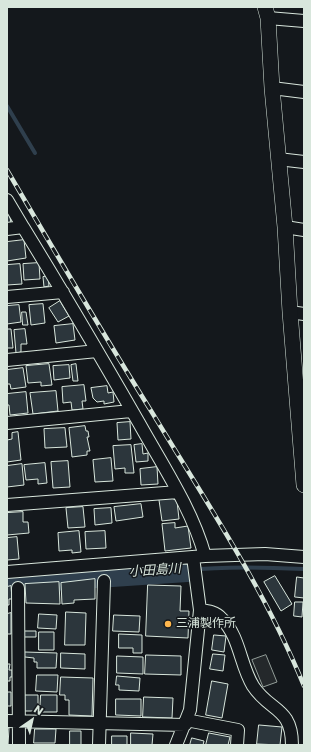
<!DOCTYPE html>
<meta charset="utf-8">
<style>
body{margin:0}
#map{position:relative;width:311px;height:752px;overflow:hidden;background:#14181c;font-family:Poppins,sans-serif}
canvas{display:block}
.frame{position:absolute;inset:0;border:8px solid #d8e6dc;pointer-events:none}
.north{position:absolute;left:12px;top:700px;width:40px;height:40px;-webkit-text-stroke:3px #14181c;paint-order:stroke;rotate:34deg;font-size:11px;font-weight:700;line-height:16px;text-align:center;color:#d8e6dc}
.north::after{content:'';display:block;margin:auto;width:14px;height:18px;background:#d8e6dc;clip-path:polygon(50% 0,100% 100%,50% 72%,0 100%)}
</style>
<div id="map">
<canvas width="311" height="752"></canvas>
<div class="frame"></div>
<div class="north">N</div>
</div>
<script>
const g = document.querySelector('canvas').getContext('2d');
g.lineJoin = 'round';
function fillPath(path, color) { g.fillStyle = color; g.fill(path, 'evenodd'); }
function strokePath(path, color, width, dash) { g.strokeStyle = color; g.lineWidth = width; g.lineCap = dash ? 'butt' : 'round'; g.setLineDash(dash || []); g.stroke(path); }
function label(font, color, halo, rows, align = 'center') {
  g.font = font + ' Poppins,"Noto Sans JP",sans-serif'; g.lineWidth = 3; g.setLineDash([]); g.textBaseline = 'middle'; g.strokeStyle = halo; g.fillStyle = color; for (const [text, x, y, turn = 0] of rows) {
    g.save(); g.translate(x, y); g.rotate((+turn || 0) * Math.PI / 180); g.textAlign = isNaN(turn) ? turn : align; if (halo) g.strokeText(text, 0, 0); g.fillText(text, 0, 0); g.restore();
  }
}
const parking = new Path2D(`
 M266,655L277,682L263,687L252,660Z`);
fillPath(parking, '#24282b');
strokePath(parking, '#939e99', 1);
strokePath(new Path2D(`
 M7,106L35,153
 M187,570C226,566 265,567 304,569`), '#2f3f4d', 4);
strokePath(new Path2D(`
 M7,582L187,570`), '#2f3f4d', 24);
const building = new Path2D(`
 M7,211H9L11,223L7,224Z
 M24,240L26,258L7,261V242Z
 M39,263L40,279L24,280L23,264Z
 M20,264L22,284L7,285V265Z
 M48,276L49,286L44,287L43,277Z
 M60,301L69,316L58,322L49,308Z
 M43,304L45,323L31,325L29,305Z
 M19,305L21,322L7,324V306Z
 M22,312H26L28,325H23Z
 M73,324L75,340L56,343L54,326Z
 M7,329H11L13,348H7Z
 M25,329L27,344H21V352L16,353L14,330Z
 M49,364L52,385L41,386V382L28,383L26,366Z
 M76,364L78,381H73L71,365Z
 M69,365L70,378L54,380L53,366Z
 M23,368L26,387L11,389L10,384H7V370Z
 M84,385L86,401H82L83,409L72,410L71,402L63,403L62,387Z
 M107,386L108,393L113,392L114,402L104,404V401L97,402L93,398L91,388Z
 M56,391L58,411L33,414L30,393Z
 M26,392L28,413L10,415L9,405H7V394Z
 M130,422L131,439L118,440L117,423Z
 M85,426L86,431H88L89,437H87L90,451H87V455L72,457L69,428Z
 M65,428L67,447L45,448L44,429Z
 M18,432L21,460L7,462V440L12,439V433Z
 M142,444L143,454L148,453V461L136,462L134,445Z
 M131,445L134,473H125V468L115,469L113,446Z
 M111,458L113,481L95,482L93,460Z
 M68,461L70,487L53,488L51,462Z
 M45,463L47,483L38,484V479L26,480L24,465Z
 M22,464L24,485L7,487V466Z
 M157,467L158,484L141,485L140,469Z
 M172,498L177,501L179,519L162,521L159,500Z
 M141,504L143,517L116,521L114,507Z
 M83,507L85,527L68,528L66,508Z
 M111,508L112,523L95,525L94,509Z
 M23,512V522H28L29,533L7,535V513Z
 M175,523V528L188,526L191,548L165,551L162,524Z
 M79,531L81,552L72,553V550L59,551L58,533Z
 M105,531L106,548L86,549L85,532Z
 M17,537L19,559L7,560V538Z
 M275,576L292,604L281,611L264,582Z
 M297,577L304,578V598L295,597Z
 M95,579V599L74,600V603L62,604L61,583Z
 M59,582L60,604L26,603L25,584Z
 M148,585L181,586L180,611H189L188,638L146,636Z
 M11,586L12,599H9V605H7V587Z
 M295,602H303L302,617L294,616Z
 M66,612L86,613L85,645H65Z
 M11,613V634H7V614Z
 M39,614L57,615L56,629L38,628Z
 M114,615L140,616L139,632L113,631Z
 M24,631H36V637H24Z
 M39,632H54V650H39Z
 M119,634L142,635V653H133V648H119Z
 M214,635L226,636L224,652L212,650Z
 M25,652L57,653L56,668H37V662H34V658L25,657Z
 M61,653L85,654V669L61,668Z
 M213,654L225,655L223,671L210,669Z
 M146,655L181,656V675L145,674Z
 M117,656L143,657V674L117,673Z
 M7,664H10L9,670H12V677H10V681H7Z
 M37,675H58L57,692L36,691Z
 M117,676L140,678L139,691L119,690V685H116Z
 M61,677L93,678L92,716L69,715V700H65V695H60Z
 M212,681L228,684L222,718L206,715Z
 M7,692H11V706H7Z
 M25,695H38V711H25Z
 M41,695H57V712H40Z
 M144,697L173,698L172,718L143,717Z
 M116,699H141V716L116,715Z
 M259,725L282,727L280,745L257,744Z
 M7,728H9L8,745H12H7Z
 M35,729H56L55,743H34Z
 M70,731H81V745H70Z
 M131,733L153,734L152,745H131Z
 M209,733L230,737L228,745H206Z
 M112,736H127V745H112Z
 M192,738L204,741L203,745H190Z`);
fillPath(building, '#2c363c');
strokePath(building, '#d8e6dc', 1);
const minor = new Path2D(`
 M268,18L304,21
 M272,88L304,92
 M278,159L304,162
 M7,200L23,227
 M285,227L304,230
 M7,229L23,227C63,292 101,357 139,423C163,466 192,509 205,556
 M7,297L63,292
 M290,312L304,314
 M7,360L97,351
 M7,423L131,411
 M7,505L178,492
 M7,572L205,556L265,554L304,557
 M18,588L19,745
 M200,610C208,611 216,612 222,619C240,637 240,665 253,686C270,712 292,707 292,745
 M186,720L238,730L237,745
 M7,721L185,725
 M99,745L104,581
 M176,745L190,710L200,610L193,557`);
const tertiary = new Path2D(`
 M265,7L268,18L272,88L285,227L290,312L304,485`);
strokePath(minor, '#d8e6dc', 14);
strokePath(tertiary, '#d8e6dc', 16);
strokePath(minor, '#14181c', 12);
strokePath(tertiary, '#14181c', 15);
const rail = new Path2D(`
 M7,170C55,252 103,334 153,414C207,503 265,590 304,686`);
strokePath(rail, '#d8e6dc', 4.5);
strokePath(rail, '#14181c', 3, [9]);
for (const [x, y, r, color] of [
 [168,624,4,"#ffb74d"]
]) { const dot = new Path2D(); dot.arc(x, y, r, 0, 2 * Math.PI); g.fillStyle = color; g.fill(dot); strokePath(dot, '#14181c', 1.5); }
label('12px', '#d8e6dc', '#14181c', [
 ["三浦製作所",176,624]
], 'left');
label('italic 13px', '#d8e6dc', '#14181c', [
 ["小田島川",155,571,-4]
]);
</script>
